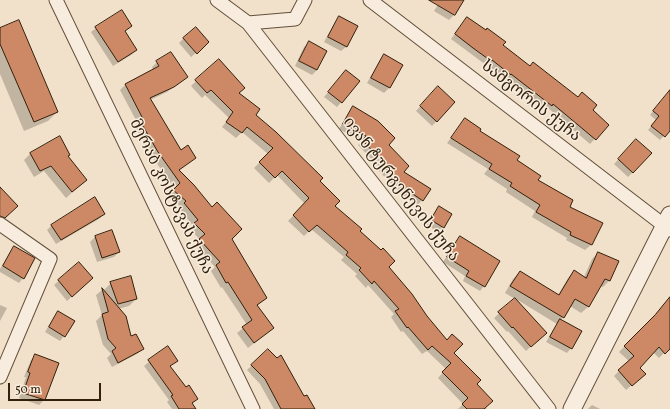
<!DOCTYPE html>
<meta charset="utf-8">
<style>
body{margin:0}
#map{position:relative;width:670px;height:409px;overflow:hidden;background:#f2e1ca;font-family:Vollkorn,serif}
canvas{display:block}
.scale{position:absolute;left:8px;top:383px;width:93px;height:18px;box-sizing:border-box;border:2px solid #32200b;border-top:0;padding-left:5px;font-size:12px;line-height:14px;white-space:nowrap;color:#32200b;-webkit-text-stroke:3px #f7ecdd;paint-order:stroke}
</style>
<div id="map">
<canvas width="670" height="409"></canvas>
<div class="scale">50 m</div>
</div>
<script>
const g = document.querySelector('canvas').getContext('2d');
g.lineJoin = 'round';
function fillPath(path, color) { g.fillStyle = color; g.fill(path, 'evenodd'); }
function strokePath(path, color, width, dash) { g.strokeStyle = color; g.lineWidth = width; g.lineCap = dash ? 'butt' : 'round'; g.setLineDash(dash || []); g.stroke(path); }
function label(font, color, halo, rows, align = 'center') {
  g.font = font + ' Vollkorn,"Noto Serif Georgian",serif'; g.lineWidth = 3; g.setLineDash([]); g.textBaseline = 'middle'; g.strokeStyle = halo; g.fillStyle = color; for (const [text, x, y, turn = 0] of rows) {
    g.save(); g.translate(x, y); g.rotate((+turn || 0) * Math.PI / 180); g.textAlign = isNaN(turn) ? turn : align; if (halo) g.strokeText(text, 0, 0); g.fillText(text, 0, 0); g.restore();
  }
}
fillPath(new Path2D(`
 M441,0H463L454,15L449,20L434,11Z
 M339,17L357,26L346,47L341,51L324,42L335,22Z
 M467,18L529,67L592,110L608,125L590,144L548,108L547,109L506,78L505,79L487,64L486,65L451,39Z
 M131,26L124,32L136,50L131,55L113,66L91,32L96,28Z
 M0,29L57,112L48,121L24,131L0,74Z
 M184,38L203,47L191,57L179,43Z
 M309,43L326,51L317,70L312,75L295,66L304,47Z
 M384,55L402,65L389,88L384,93L367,83L380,60Z
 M157,62L187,77L167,92L150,100L180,151L195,158L178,171L231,239L266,298L257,306L273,328L248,348L237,333L247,325L222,287L221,288L211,271L215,267L195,245L200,240L190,229L193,226L180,209L181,207L169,196L175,189L153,158L135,127L138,124L120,90L125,85L153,70L152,67Z
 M346,71L359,81L337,107L324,97Z
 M196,81L238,93L254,115L319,181L333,206L359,231L453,353L475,384L485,407L487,409H458L463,404L438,378L446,369L427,351L422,354L403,331L401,332L391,317L394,314L368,285L366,288L355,276L357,274L341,260L344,257L311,229L304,236L288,221L305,204L277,175L269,183L254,168L268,154L242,132L236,138L222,127L229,118L205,95L202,98L191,86Z
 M433,92L454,102L432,126L416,111Z
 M661,101L670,102V128L660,140L648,130L656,120L650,115Z
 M353,108L387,145L402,172L422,200L418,205L400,193L378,170L380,168L358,145L362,142L339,129L349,112Z
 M466,119L568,207L601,223L591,245L585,250L566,240L567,238L532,217L535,211L506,192L507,189L484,174L488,169L447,143Z
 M60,138L67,157L86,180L66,198L44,171L34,177L24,160L30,154Z
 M632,145L633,172L628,177L614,164Z
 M439,207L451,214L443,228L438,232L427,225L435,212Z
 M104,214L99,219L56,244L47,230L52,225Z
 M112,231L119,252L114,257L97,262L90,242L95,237Z
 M460,238L484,286L480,291L463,281L465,276L443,262L456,242Z
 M14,247L23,278L19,283L0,272V269L10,252Z
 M598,253L609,281L603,287L600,286L588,307L581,313L570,306L560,321L571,348L567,353L546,342L557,324L516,299L545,333L526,351L508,331L507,332L494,318L515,299L505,293L513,279L520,272L558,295L568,278L574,272L584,277L592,259Z
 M79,263L92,278L67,301L54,285Z
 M111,283L136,299L129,306L118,309L130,338L143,349L137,354L112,367L107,358L111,354L103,345L96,321L102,315L96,295L102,290L103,291Z
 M670,297V347L659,358L653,352L639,368V379L626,390L614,376L629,361L619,352L649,322Z
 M0,305L7,308L0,321Z
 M59,312L64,336L60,341L45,332L54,317Z
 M167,347L177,361L169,367L186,388L197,399L192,404L194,409H172L167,402L169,400L144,366Z
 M268,350L313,409H274L260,384L247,370Z
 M36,355L58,364L44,400L39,405L19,398L26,377H24L31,360Z
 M592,405L600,409H588Z`), '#0003');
const building = new Path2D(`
 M429,0H464L455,15Z
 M122,10L132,26L125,31L137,50L118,62L95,27Z
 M339,16L358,26L347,47L328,37Z
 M467,17L486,30L487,28L506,42L503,45L530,66L533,62L578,97L582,92L597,105L593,110L609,125L596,140L553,104L552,106L511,74V75L492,60L491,61L473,48L455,34Z
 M19,20L58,112L34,122L0,44V28Z
 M196,27L209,42L197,54L183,38Z
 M309,41L327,51L317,70L299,61Z
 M171,52L188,77L174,87L150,98L181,150L188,145L196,158L179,170L194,185L212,207L217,202L242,229L232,239L267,298L257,305L274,328L254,343L242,327L252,320L228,282L226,283L216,265L220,262L199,239L205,234L194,223L198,220L184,203L186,201L173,190L180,183L158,152L140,121L143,119L125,84L159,66L156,61Z
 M384,54L403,65L390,88L371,78Z
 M219,59L245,88L239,93L260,109L256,115L276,132L323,178L320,181L340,201L335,206L362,229L360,231L381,250L383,248L395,261L389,267L412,294L427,316L447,340L452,334L463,344L454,353L481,380L477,384L493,401L484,409H467L462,404L468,398L442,372L451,363L432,346L428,350L408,327L407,328L395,311L399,309L374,281L372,284L359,270L361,268L346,255L348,252L317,225L309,232L293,215L309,198L282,171L275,178L259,162L273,148L247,127L242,133L226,122L233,112L211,90L207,93L195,80Z
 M346,70L360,81L342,103L328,92Z
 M438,86L455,102L437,122L420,106Z
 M670,90V131L665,137L651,126L659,116L653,111Z
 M353,106L378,121L395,138L389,145L409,166L404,172L431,189L423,201L404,188V187L382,165L384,163L362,140L366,136L343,124Z
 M465,118L481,129L480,131L520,156L517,160L541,176L538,180L573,200L570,207L603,223L592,245L570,235L571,232L536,212L540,205L510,186L512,183L489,169L492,164L451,138Z
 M60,136L70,155L68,156L87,180L72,192L51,166L40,171L30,153Z
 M636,139L652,153L633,173L618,159Z
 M0,187L18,206L5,218L0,216Z
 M95,197L105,214L61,240L51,225Z
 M439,206L452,214L444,228L431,220Z
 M112,230L120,252L102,258L95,236Z
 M460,236L500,261L485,287L466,276L469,271L447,257Z
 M14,246L35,258L24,279L3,266Z
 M598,252L619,261L610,281L605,279L589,307L575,299L564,318L510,286L520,271L559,295L574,270L586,278Z
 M79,262L93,278L72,297L58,280Z
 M131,276L137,299L118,304L110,282Z
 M102,288L126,316L131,336L136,334L144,349L118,363L112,351L116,348L108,339L102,314L108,312Z
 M670,297V349L665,354L659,347L640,368L646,374L632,386L618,370L634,356L624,346L655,315Z
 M515,298L547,333L531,347L513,327L512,328L498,312Z
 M58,311L75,321L65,337L49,327Z
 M560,319L582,331L572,349L550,337Z
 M168,346L178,361L170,366L186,387L189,385L198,399L192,403L196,409H179L171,396L173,395L148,360Z
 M268,349L277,358L281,355L304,396L307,395L315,409H281L265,379L251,365Z
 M35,354L59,363L45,400L23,393L30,373L28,372Z`);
fillPath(building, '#cd8966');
strokePath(building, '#32200b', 1);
const minor = new Path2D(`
 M56,0L253,409
 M217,0L248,23L549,409
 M370,0L670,230
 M248,23L295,19L305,0
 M0,224L50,259L0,377`);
const tertiary = new Path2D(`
 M572,409L670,215`);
strokePath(minor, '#62503b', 15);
strokePath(tertiary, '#62503b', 19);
strokePath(minor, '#f7ecdd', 13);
strokePath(tertiary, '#f7ecdd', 17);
label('16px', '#32200b', '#f7ecdd', [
 ["სამგორის ქუჩა",530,102,38],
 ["ივან ტურგენევის ქუჩა",400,190,52],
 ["მერაბ კოსტავას ქუჩა",170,197,64]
]);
</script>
